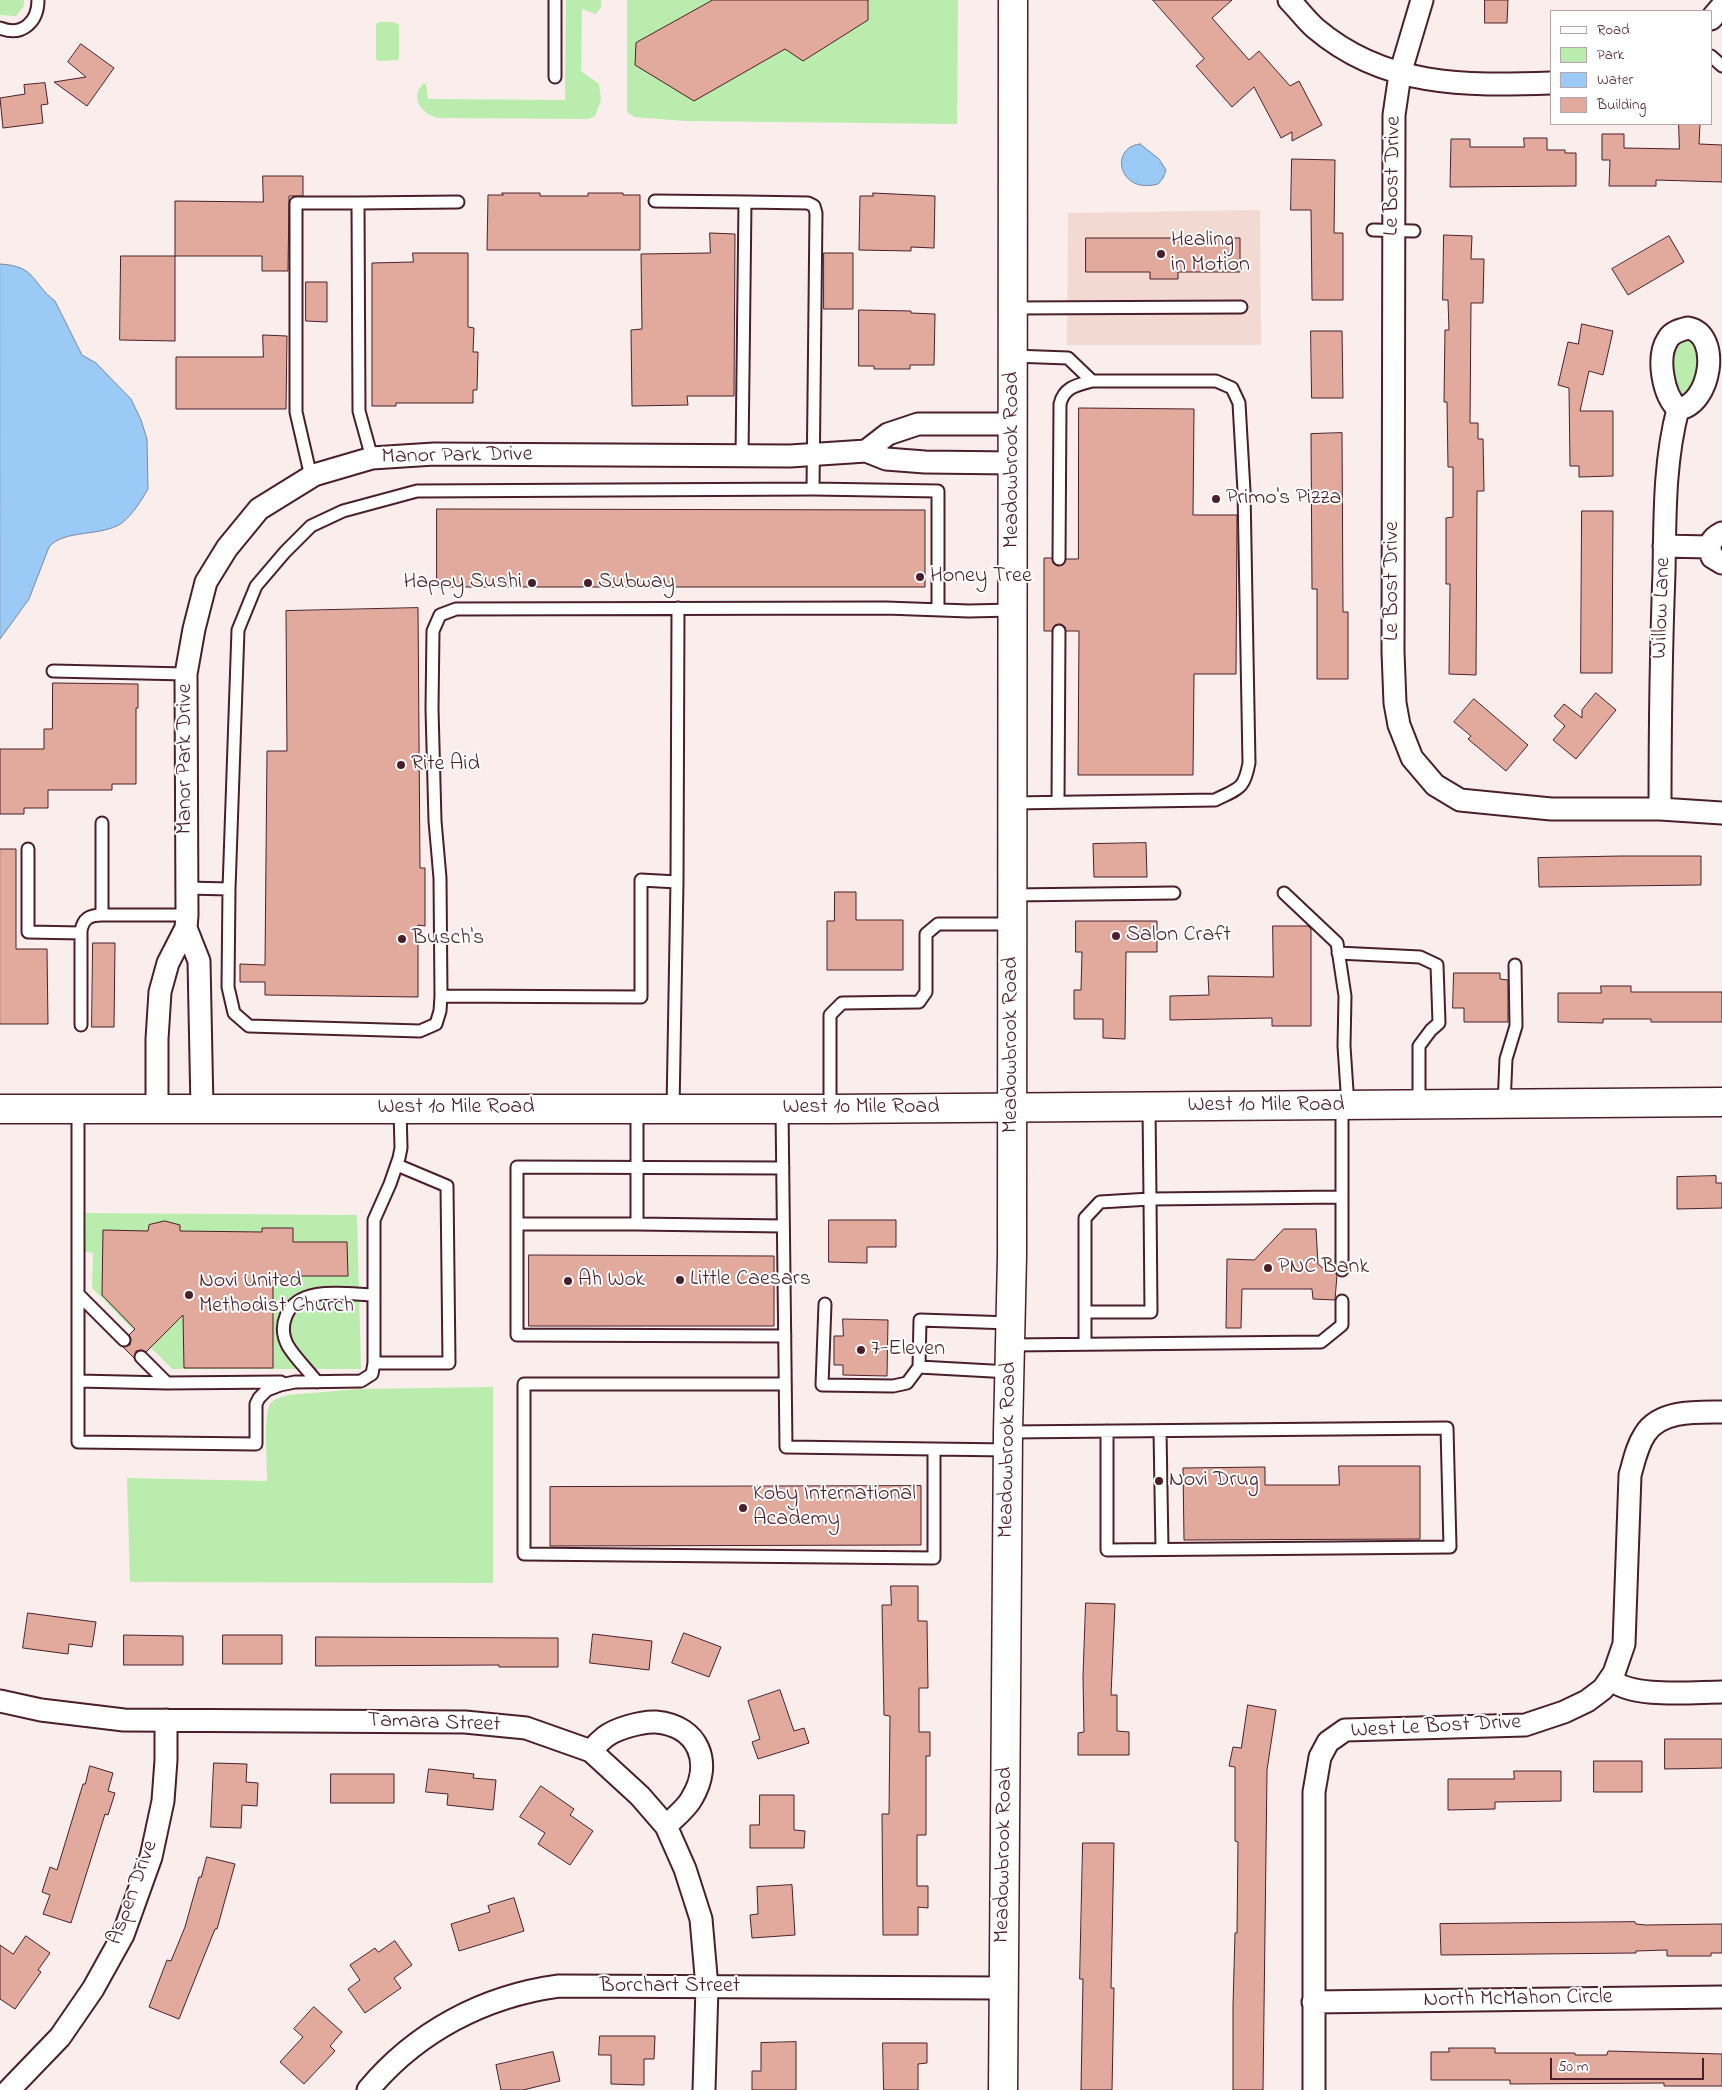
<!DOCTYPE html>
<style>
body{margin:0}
#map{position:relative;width:1722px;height:2090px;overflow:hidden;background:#f9eeeb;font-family:"Indie Flower",sans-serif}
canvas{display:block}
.legend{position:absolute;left:1550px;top:10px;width:162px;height:115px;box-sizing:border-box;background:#fff;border:1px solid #b7a5aa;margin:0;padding:6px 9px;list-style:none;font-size:15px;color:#4a1f2b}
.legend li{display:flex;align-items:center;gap:10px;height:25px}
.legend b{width:25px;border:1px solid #b7a5aa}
.scale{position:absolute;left:1550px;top:2058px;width:154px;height:22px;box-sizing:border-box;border:2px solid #4a1f2b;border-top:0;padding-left:6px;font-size:15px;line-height:18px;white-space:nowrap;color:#4a1f2b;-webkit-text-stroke:4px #fff;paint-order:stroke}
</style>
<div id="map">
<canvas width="1722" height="2090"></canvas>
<ul class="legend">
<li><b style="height:6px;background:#fff"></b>Road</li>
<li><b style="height:14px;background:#baedad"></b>Park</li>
<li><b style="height:14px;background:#9bcaf6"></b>Water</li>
<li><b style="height:14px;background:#e2aa9c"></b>Building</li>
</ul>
<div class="scale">50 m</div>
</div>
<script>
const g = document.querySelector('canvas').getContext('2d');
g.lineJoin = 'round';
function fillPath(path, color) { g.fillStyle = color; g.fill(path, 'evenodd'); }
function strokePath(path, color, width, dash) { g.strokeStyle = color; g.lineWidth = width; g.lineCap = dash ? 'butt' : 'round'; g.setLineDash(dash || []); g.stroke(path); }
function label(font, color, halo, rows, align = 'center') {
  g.font = font + ' "Indie Flower",sans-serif'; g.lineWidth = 4; g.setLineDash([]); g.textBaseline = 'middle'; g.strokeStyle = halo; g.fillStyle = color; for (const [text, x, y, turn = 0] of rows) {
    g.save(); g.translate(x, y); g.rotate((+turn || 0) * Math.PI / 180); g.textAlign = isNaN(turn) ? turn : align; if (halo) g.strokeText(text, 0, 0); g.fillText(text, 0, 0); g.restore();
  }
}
fillPath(new Path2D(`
 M1260,210L1261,345H1067L1068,213Z`), '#f2dad3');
fillPath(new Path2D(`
 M0,0H24V6L16,16L0,15Z
 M566,0H601V7L596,14L582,9L581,71L599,84L601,100L595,116L588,119L438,118C421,114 409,97 424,83L426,84L428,99L565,100Z
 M627,0H958L957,124L685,121L634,117L627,112Z
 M380,22H394L399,25V59L397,60L379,61L376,59V24Z
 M1696,338L1708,369L1682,397C1672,389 1670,365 1673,352C1674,346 1678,343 1681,339Z
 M86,1213L357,1215L361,1369H172L92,1288L93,1253L85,1252Z
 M493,1387V1583L130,1582L127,1478L267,1481C268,1465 262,1414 271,1403C275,1398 282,1397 288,1395L359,1389Z`), '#baedad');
const water = new Path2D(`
 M1140,144L1159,159L1166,170L1163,178L1158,184C1118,195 1109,147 1140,144Z
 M0,264C37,266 31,283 55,301L82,355L96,363L131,399L141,420L147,439L148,489C141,501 133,514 122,523C102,537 64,529 49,547L29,599L0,639Z`);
fillPath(water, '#9bcaf6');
strokePath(water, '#7b86a5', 1);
const building = new Path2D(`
 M713,0H868V20L803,61L785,49L694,101L635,65L636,43Z
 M1153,0H1232L1212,18L1249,60L1259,51L1290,86L1299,81L1322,125L1292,141V132L1281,138L1254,87L1232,107L1196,66L1204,59Z
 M1485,0H1508L1507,23H1485Z
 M81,44L114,68L87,106L54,82L86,77L68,62Z
 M45,83L48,104L41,105L43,123L3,128L0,98L25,94L24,85Z
 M1679,124H1700L1699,144L1722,145V182L1656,180V186H1609L1610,160H1602V134H1624V148L1679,149Z
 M1524,138H1547V150H1565V153H1576V186L1450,187L1451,139H1470V147H1524Z
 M1292,159L1335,160L1334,233H1343V300H1312L1311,210H1291Z
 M263,176H303V196H289L288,271H262V256H175V201L263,202Z
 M502,193H540V196H588V193H623V195H640V250H487L488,195H503Z
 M873,193L935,196L934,248L911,247V251L859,250L860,196H873Z
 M710,233L735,234L734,396H687L688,405L632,406L631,330L642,329L641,254L710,253Z
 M1444,235L1472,236L1471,259H1484L1483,303H1471L1470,423H1478V439H1483L1484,491H1477L1476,675L1449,674L1450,584H1446V518L1453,517V467H1448L1447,402H1444L1445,330H1449L1448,300H1443Z
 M1669,236L1684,262L1628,295L1612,269Z
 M1086,238H1240V272H1178V279H1150V272H1086Z
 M413,253H468V327L474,328L473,352H478L477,390H473V403H396V406H372V263L413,262Z
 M824,253H853V309H824Z
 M121,256H175V341L120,340Z
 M306,282H327V322L306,321Z
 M859,310L911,311V313L935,314L934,365H910V369H874V366H859Z
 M1582,324L1613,331L1603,375L1589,371L1580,411H1613V476L1579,477V466H1570L1569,388L1558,385L1568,342L1578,344Z
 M1311,331H1342L1343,398H1312Z
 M263,335L287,336L286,409H176V357H263Z
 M1079,408L1194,409L1193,515H1237L1236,674H1194L1193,775H1078L1079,631H1066L1065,627L1060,624L1055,625L1052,631H1044V558H1052L1053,563L1058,566L1063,565L1066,559H1078Z
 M1342,433L1343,612H1348V679H1317V589H1312L1311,434Z
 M437,509L925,510V587H437Z
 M1582,511H1613L1612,673H1581Z
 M418,608L420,868H425V926L418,925V997L265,995V982H240V964L265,965L267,751H287L286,611Z
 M53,683L138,684V708H136V784H112V790H48V808H24V814H0V749H44V729H52Z
 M1596,693L1616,710L1576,759L1553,740L1565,726L1554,716L1564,704L1582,718V710Z
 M1474,699L1528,745L1506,771L1468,739L1471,736L1454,722Z
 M1146,843L1147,877H1094L1093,844Z
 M0,849H16V949H47L48,1024H0Z
 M1621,856H1701V885L1539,887L1538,858Z
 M835,892H856V920H903V970H827V921H834Z
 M1076,921H1157V952H1126L1125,1039L1103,1038V1019H1074V990H1081L1082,952H1076Z
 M1273,926H1308L1311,929V1026H1272V1018L1170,1020V996L1209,995L1208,976L1273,977Z
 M93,943H115L114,1027H92Z
 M1454,973H1500V979L1508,980V1022H1464V1008H1453Z
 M1601,986H1631V992H1722V1022H1651V1019H1603V1023L1558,1022V993H1601Z
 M1716,1176V1183H1722V1208L1677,1209V1177Z
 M829,1220H896V1247H867V1263L829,1262Z
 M165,1221L180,1225V1231L262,1232V1228H293V1242H347L348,1276H273V1368H184L183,1315L146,1352L142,1350L136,1351L134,1358L123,1347L130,1345L131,1339L129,1335L135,1329L102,1295L103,1230L148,1231L149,1225Z
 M1284,1229H1316L1318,1264L1329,1273L1335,1272L1337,1275L1335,1300L1313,1299L1312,1289H1242L1241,1328H1226L1227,1259L1254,1260Z
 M529,1255L774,1256V1326H529Z
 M843,1319L888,1320L887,1376L843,1375V1365H834V1336H843Z
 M1339,1466H1420V1539L1184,1540L1183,1468L1265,1467V1485H1339Z
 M921,1486V1545L550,1546V1487Z
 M891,1586H918V1621H927L928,1688H919V1732H930V1756H926V1835H917V1886H928V1908L918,1907V1935H883L882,1814H889L890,1716L884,1715L882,1605H891Z
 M1086,1603L1115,1604L1111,1695H1117V1731L1129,1732V1755H1078V1733L1084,1732L1083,1677Z
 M28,1613L96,1622L92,1647L69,1644L68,1654L23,1648Z
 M684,1633L721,1647L709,1677L672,1663Z
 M593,1634L652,1641L649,1670L590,1663Z
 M124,1635L183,1636V1665H124Z
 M223,1635H282V1664H223Z
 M316,1637L558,1638V1667H499V1665L316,1666Z
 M780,1690L794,1731L804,1728L809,1743L758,1759L752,1742L760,1739L748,1701Z
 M1248,1705L1276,1710L1267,1770L1263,2090H1233V2006L1235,1933H1237L1238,1842L1235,1841V1767L1229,1766L1233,1747L1241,1748Z
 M1665,1739H1722V1768L1665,1769Z
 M1594,1761H1642V1792H1594Z
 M214,1763L247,1764L246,1782L258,1783L257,1806L242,1805L241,1828L211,1827Z
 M90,1766L113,1773L108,1791L115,1793L108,1815L105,1814L71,1923L43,1914L50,1895L42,1892L50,1867L57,1870L83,1784H85Z
 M429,1769L474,1774L473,1778L496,1780L493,1810L447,1805L448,1794L426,1792Z
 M1514,1771H1561V1801L1495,1802V1809L1448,1810V1779H1514Z
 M331,1774H394V1803H331Z
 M541,1786L574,1809L570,1815L593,1831L570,1865L538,1844L545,1833L520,1817Z
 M760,1795H794V1830L805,1831L804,1848H750V1825H759Z
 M1083,1843H1114L1111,1988H1114L1112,2090H1081L1083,1979H1080Z
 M207,1857L235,1864L217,1929H215L179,2019L149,2007L167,1960L171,1961L185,1927L199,1877H201Z
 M792,1885L795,1935L752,1938L750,1915L758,1914L757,1887Z
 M514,1898L524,1931L459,1951L451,1924L490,1912L488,1906Z
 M1635,1922L1636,1924L1646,1925L1722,1924V1953H1711V1956H1667V1950L1636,1951V1953L1441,1955L1440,1924Z
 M26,1936L50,1953L38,1970L41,1972L15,2009L0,1999V1945L13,1954Z
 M395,1941L412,1965L394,1978L401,1988L365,2013L348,1989L360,1980L350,1965L375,1948L378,1952Z
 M314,2007L342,2032L330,2046L335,2051L304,2084L280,2062L303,2037L294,2029Z
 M600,2036H655L654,2059H644V2085L611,2084V2055H599Z
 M796,2042V2090H752V2071H761V2043Z
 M883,2043H927V2063L918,2064V2090H884Z
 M1449,2048H1495V2053H1575V2055H1607L1608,2051L1722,2054V2086H1664V2083L1510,2084V2080H1431V2052H1449Z
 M553,2052L560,2081L523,2090H501L496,2065Z`);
fillPath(building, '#e2aa9c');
strokePath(building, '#4a1f2b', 1);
const service = new Path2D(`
 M555,0V77
 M0,28C22,37 38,22 38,0
 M1711,56L1722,66
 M655,201L745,202
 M1373,230L1414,231
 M1013,308L1241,307
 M742,456L745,202L808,203L814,206L816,213L813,489
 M372,458L359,411L358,203L458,202
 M311,477L296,412V203H358
 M1059,559L1060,404C1064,387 1077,385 1092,381
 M53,671L186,674
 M1058,802L1059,631
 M1012,803L1215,800C1239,788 1244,790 1249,763L1244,491L1239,403L1232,388L1216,381H1092L1068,358L1013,356
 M102,823V915H187
 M28,849V932L81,933
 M677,882L641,880V997L441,996L440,878L435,821L432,709L433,631L440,615L456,609L886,608L969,611L1012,610
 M187,888L229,889
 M1284,893L1337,943L1345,996L1344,1046L1348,1106
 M1012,895L1174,893
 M1338,953L1420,957L1437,965L1439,1023L1431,1030L1419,1046V1105
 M441,996L440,1011L436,1024L420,1031L249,1026L234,1013L228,987L229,889L238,630L256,586L285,552L311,526L343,511L417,491L813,489L938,491V610
 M81,1025V931C83,919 89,915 102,915
 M1504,1105L1506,1059L1516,1026L1515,965
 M1342,1106V1270
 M78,1108V1442L256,1444V1404L259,1398L267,1390L280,1385L295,1382L361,1381L372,1374L374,1363V1220L390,1184L399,1158L401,1148L400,1109
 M637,1109V1224L783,1226
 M673,1109L677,882L678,608
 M782,1109L786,1447L1008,1450
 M830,1109V1015L842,1003L919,1002L926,992V934L938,924H1012
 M783,1168L517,1167V1335L785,1336
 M517,1224H637
 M78,1294L124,1340
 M825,1304L822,1385L893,1386L907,1383L919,1367
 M1085,1312H1151L1150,1199L1342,1197
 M1085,1343V1218L1100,1202L1150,1199L1149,1107
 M1010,1345L1321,1342L1342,1325V1301
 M141,1357L167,1383L281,1382
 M374,1363H449L447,1186L397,1165
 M1010,1372L919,1367L920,1320L1011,1323
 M78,1381L167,1383
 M317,1382C308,1370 296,1359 288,1346C283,1337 282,1326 286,1316C299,1285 346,1294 373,1295
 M785,1384H524V1554L934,1558V1450
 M1160,1431L1162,1549
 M1008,1432L1447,1428L1450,1547L1107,1550V1431`);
const minor = new Path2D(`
 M1289,0C1298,9 1306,20 1315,28C1384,87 1465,86 1551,83
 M1422,0L1400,74L1394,115L1393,652L1395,703L1399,725L1412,758L1435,785L1460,800L1551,809H1660L1722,813
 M1711,19L1722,6
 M1688,328C1722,334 1711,405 1678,409C1663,395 1656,357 1668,339C1672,332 1680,330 1688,328Z
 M866,451L888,434L918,424H1013
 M1722,533C1710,539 1708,545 1712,557L1722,563
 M1664,546L1709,547
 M1660,809C1660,730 1661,651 1664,572C1665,517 1664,462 1678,409
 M186,928L199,961L202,1108
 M157,1108V1039L160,992L168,963L186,928L187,915L186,674L194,629L206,582L227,548L259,509L314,475L372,458L434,454L790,456L866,451L886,459L925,462L1013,463
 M1611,1679C1631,1699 1694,1692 1722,1692
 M0,1701L41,1710L124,1720L465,1722L526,1728L591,1751L640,1796L666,1826L685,1869L701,1919L707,1987L704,2090
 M591,1751C595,1746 600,1741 605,1737C615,1729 642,1721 656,1722C699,1726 713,1763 692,1798C687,1808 674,1818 666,1826
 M1313,2002L1722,1997
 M9,2090L60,2037L93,1989L123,1935L151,1857L163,1801L166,1760V1720
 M368,2090C416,2032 484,1996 559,1986L1003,1988
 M1314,2090V1792L1320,1757L1328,1742L1345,1730L1525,1725L1564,1712L1587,1701L1603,1689L1614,1673L1624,1644L1630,1475C1634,1461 1637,1446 1645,1434C1660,1410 1697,1412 1722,1412`);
const tertiary = new Path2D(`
 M1003,2090L1008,1432L1012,1256L1013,0`);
const secondary = new Path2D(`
 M0,1109H830L1722,1102`);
strokePath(service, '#4a1f2b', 15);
strokePath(minor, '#4a1f2b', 25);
strokePath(tertiary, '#4a1f2b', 31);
strokePath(secondary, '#4a1f2b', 31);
strokePath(service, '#fff', 11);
strokePath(minor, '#fff', 21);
strokePath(tertiary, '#fff', 28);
strokePath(secondary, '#fff', 28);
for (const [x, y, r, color] of [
 [1161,254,5,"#4a1f2b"],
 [1216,499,5,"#4a1f2b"],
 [920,577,5,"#4a1f2b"],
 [532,583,5,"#4a1f2b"],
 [588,583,5,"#4a1f2b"],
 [401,765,5,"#4a1f2b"],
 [1116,936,5,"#4a1f2b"],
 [402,939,5,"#4a1f2b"],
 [1268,1268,5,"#4a1f2b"],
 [680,1280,5,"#4a1f2b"],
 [568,1281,5,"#4a1f2b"],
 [189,1295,5,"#4a1f2b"],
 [861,1350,5,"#4a1f2b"],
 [1159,1481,5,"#4a1f2b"],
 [743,1508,5,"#4a1f2b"]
]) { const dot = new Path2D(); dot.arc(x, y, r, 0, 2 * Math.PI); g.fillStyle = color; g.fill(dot); strokePath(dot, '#fff', 2); }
label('22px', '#4a1f2b', '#fff', [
 ["Le Bost Drive",1394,176,-89],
 ["Manor Park Drive",457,457,-1],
 ["Meadowbrook Road",1013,460,-90],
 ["Le Bost Drive",1393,581,-90],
 ["Willow Lane",1663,608,-88],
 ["Manor Park Drive",186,759,-90],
 ["Meadowbrook Road",1012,1045,-90],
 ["West 10 Mile Road",1266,1106],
 ["West 10 Mile Road",456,1108],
 ["West 10 Mile Road",861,1108],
 ["Meadowbrook Road",1009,1450,-89],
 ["Tamara Street",434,1724,2],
 ["West Le Bost Drive",1436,1728,-3],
 ["Meadowbrook Road",1005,1855,-89],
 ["Aspen Drive",134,1893,-70],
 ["Borchart Street",670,1987],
 ["North McMahon Circle",1518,2000,-1]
]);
label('22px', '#4a1f2b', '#fff', [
 ["Healing",1171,241],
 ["in Motion",1171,266],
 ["Primo's Pizza",1226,499],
 ["Honey Tree",930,577],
 ["Happy Sushi",522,583,"right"],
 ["Subway",598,583],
 ["Rite Aid",411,765],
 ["Salon Craft",1126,936],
 ["Busch's",412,939],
 ["PNC Bank",1278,1268],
 ["Little Caesars",690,1280],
 ["Ah Wok",578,1281],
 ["Novi United",199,1282],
 ["Methodist Church",199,1307],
 ["7-Eleven",871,1350],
 ["Novi Drug",1169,1481],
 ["Koby International",753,1495],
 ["Academy",753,1520]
], 'left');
</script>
